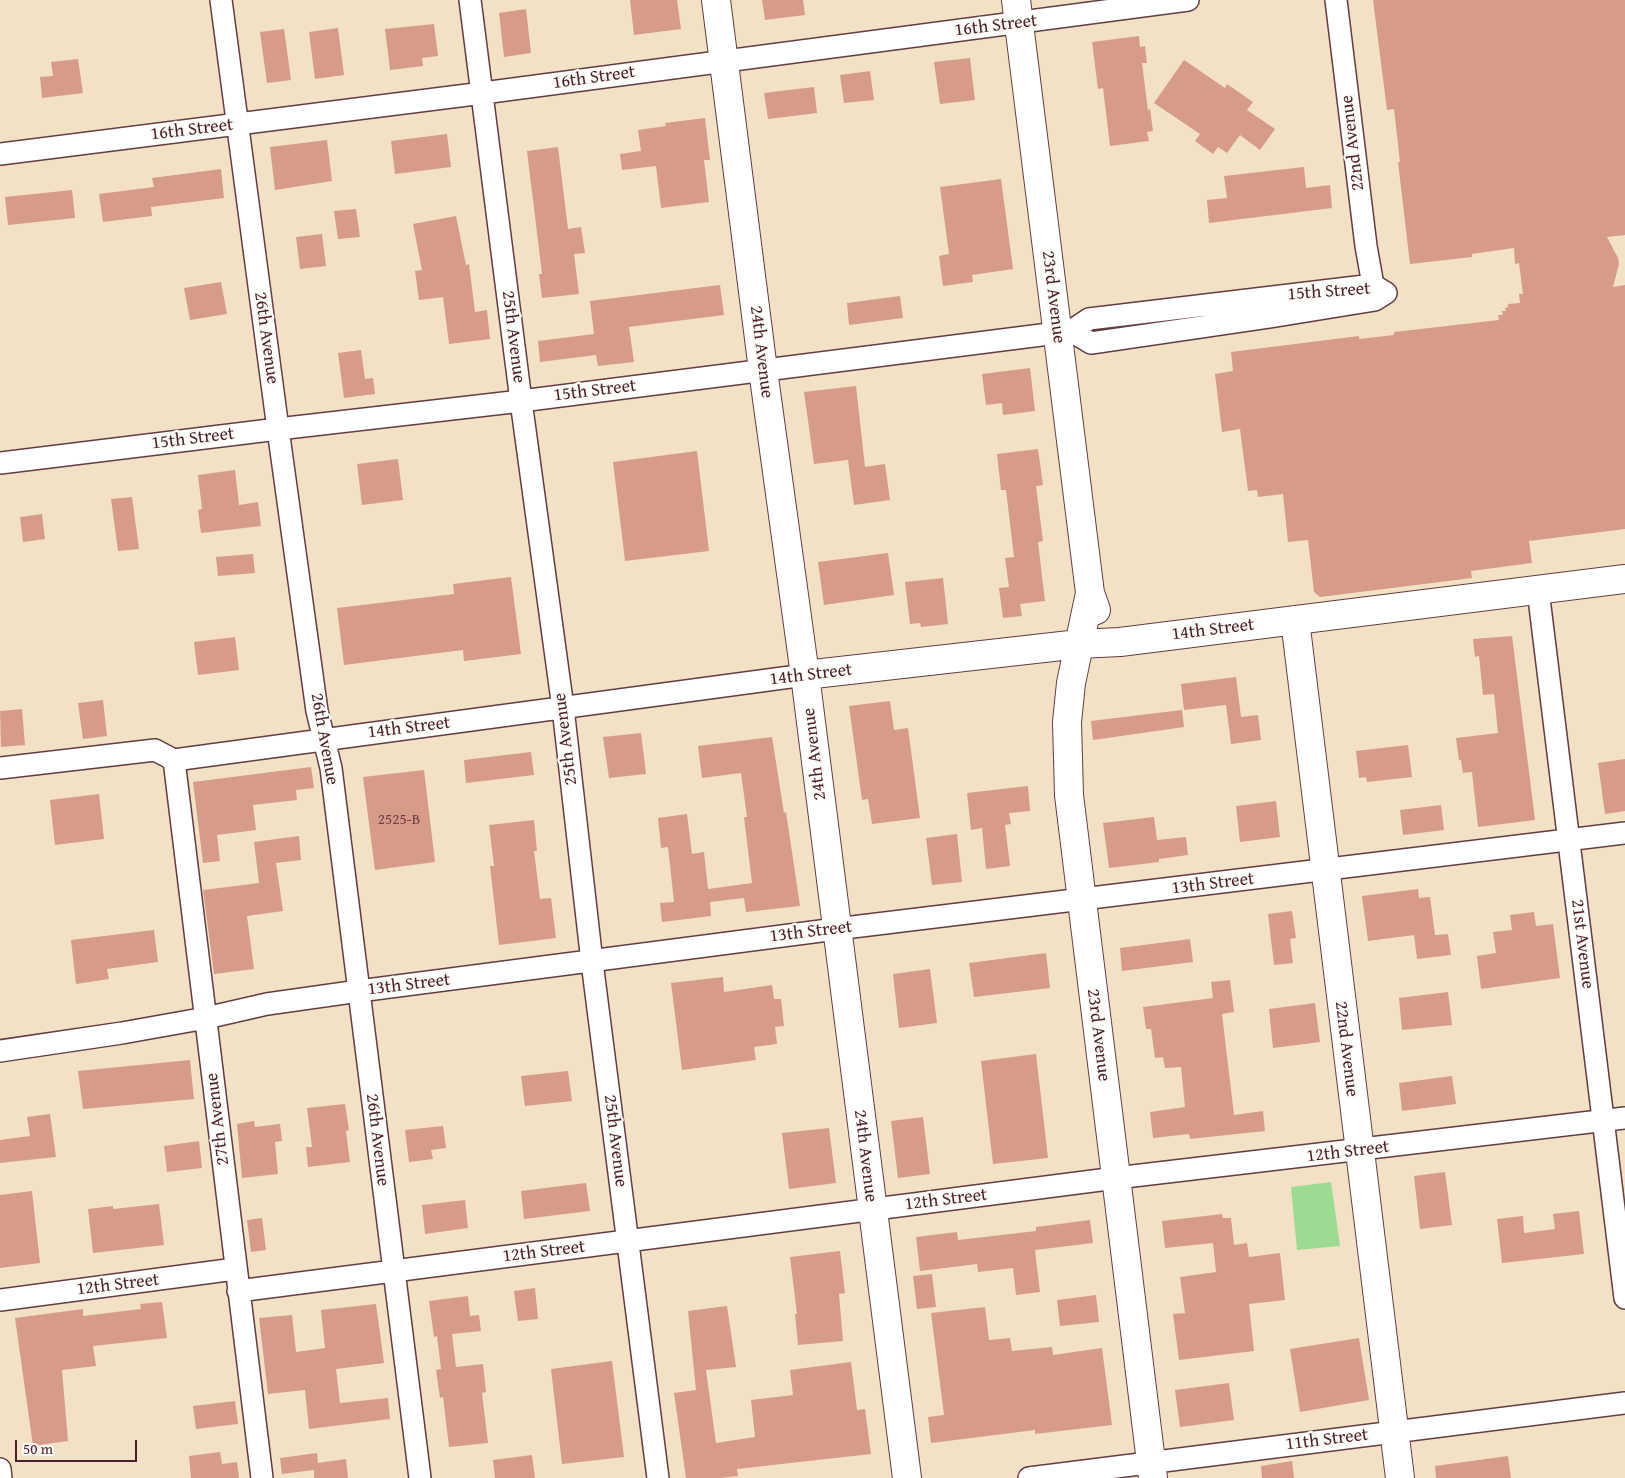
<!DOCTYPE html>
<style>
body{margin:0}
#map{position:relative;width:1625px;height:1478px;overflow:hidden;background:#f3e1c5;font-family:"Gentium Book Plus",serif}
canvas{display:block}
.scale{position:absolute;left:15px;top:1440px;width:122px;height:22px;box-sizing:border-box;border:2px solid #4a1f2b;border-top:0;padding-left:6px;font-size:15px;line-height:18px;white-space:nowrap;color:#4a1f2b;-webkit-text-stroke:4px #fdfcf7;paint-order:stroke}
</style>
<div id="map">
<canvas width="1625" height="1478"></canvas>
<div class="scale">50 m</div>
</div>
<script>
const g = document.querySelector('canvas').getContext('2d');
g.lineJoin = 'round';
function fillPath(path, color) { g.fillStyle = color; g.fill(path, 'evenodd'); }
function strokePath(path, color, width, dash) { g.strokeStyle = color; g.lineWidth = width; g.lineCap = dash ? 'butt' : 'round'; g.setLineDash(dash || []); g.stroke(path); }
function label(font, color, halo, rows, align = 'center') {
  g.font = font + ' "Gentium Book Plus",serif'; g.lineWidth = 4.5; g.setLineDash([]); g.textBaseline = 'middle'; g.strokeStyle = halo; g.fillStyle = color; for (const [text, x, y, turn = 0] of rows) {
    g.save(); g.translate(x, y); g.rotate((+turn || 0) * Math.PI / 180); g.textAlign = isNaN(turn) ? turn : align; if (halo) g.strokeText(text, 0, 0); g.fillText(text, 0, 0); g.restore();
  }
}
fillPath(new Path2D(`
 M1331,1182L1340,1246L1297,1250L1291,1187Z`), '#9cdc92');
fillPath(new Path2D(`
 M630,0H677L681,29L634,35Z
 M762,0H803L805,15L765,20Z
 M1373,0H1625V235L1607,237L1618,258L1619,264L1613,287L1625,285V529L1529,541L1532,563L1471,571L1472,578L1320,597L1314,592L1308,540L1288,542L1283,494L1258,497L1257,490L1248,491L1240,429L1222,432L1215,374L1233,371L1231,352L1359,336V339L1368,338L1394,335V332L1499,320L1498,315H1503L1502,311H1506L1505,308L1508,307V304L1520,303L1519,294H1523L1519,263L1515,264L1514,248L1472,254V257L1410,264L1398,162H1400L1394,109L1387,110Z
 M526,9L531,53L504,57L499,13Z
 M434,24L438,56L422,58L423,66L390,70L385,29Z
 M338,28L344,75L315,79L309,32Z
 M284,29L291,80L267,83L260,32Z
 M1139,36L1140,47L1145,46L1147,63H1142L1148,111L1150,108L1153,131L1147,132L1149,141L1110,146L1103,88L1098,89L1092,42Z
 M970,58L975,100L940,104L934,62Z
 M78,59L83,93L42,98L40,77L53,76L51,62Z
 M1184,60L1225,88L1227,84L1253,102L1247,110L1275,129L1260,150L1240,135L1227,153L1218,147L1213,154L1195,141L1200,134L1154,103Z
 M870,71L874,100L844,103L840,75Z
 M814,87L817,113L768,119L764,93Z
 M705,118L710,160H704L709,202L661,208L656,166L622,170L620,154L641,151L638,130L666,126L665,123Z
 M447,134L451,167L395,174L391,141Z
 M327,140L332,181L275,190L270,147Z
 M558,147L568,229L581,227L585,253L574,254L579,294L542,298L539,274H542L527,151Z
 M1304,167L1306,188L1330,185L1332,208L1209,223L1207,200L1227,198L1224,176Z
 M221,169L224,198L151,207L152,216L103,222L99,194L154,187L152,178Z
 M1001,179L1013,269L972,275L973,282L943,286L939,256L949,254L940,187Z
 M72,190L75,218L8,225L5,197Z
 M356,209L360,237L338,239L334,211Z
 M456,216L466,265L469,264L475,312L487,310L490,339L449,344L443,297L419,300L415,271L422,270L413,224Z
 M322,234L326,266L300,269L296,237Z
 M221,282L227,314L190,320L184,288Z
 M720,285L724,315L629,327L634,362L598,366L596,355L540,362L538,341L594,334L590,301Z
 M900,296L903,318L849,325L847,303Z
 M361,350L365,379L373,378L375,394L344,398L338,353Z
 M1030,368L1035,411L1003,415L1002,403L986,405L982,374Z
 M856,386L865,467L885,464L890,500L854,505L848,460L814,464L804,392Z
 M1038,449L1043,485L1036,486L1043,541L1038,542L1045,601L1020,604L1022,616L1003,618L999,588L1009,587L1005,558L1014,557L1006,490H1001L997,454Z
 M697,451L709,551L625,561L613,462Z
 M398,459L403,500L362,505L357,464Z
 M235,470L239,505L258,502L261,526L201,533L198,510L202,509L198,475Z
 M132,497L139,549L118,551L111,499Z
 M42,514L45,539L23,542L20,517Z
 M888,553L894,595L824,605L818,562Z
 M253,554L255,573L218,576L216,557Z
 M511,577L521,654L464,661L463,650L344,665L337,608L454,594L453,584Z
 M943,578L948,624L921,627L920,623L910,624L905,582Z
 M1512,636L1535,820L1478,827L1472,772L1463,773L1461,760H1459L1456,738L1498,733L1494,694L1483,695L1479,656L1475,657L1473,639Z
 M235,637L239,670L198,675L194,642Z
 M1236,677L1241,717L1258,715L1261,740L1231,744L1226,705L1184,710L1181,684Z
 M103,700L107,736L83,739L78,703Z
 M890,701L894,730L908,728L920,818L872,824L868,799L862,800L849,706Z
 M22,709L25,745L1,747L0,711Z
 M1182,710L1184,727L1093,740L1091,721Z
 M641,733L646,774L609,778L603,737Z
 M772,737L784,813L786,812L800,906L746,912L744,898L710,902L711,916L662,922L660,903L674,902L668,847L661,848L658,818L687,814L692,854L704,852L708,889L752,883L744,817H747L741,773L702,778L698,746Z
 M1408,745L1412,777L1367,782L1366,777L1359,778L1356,751Z
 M531,752L534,775L466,783L464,760Z
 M1625,759V811L1605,814L1598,763Z
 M311,767L314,788L296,790L297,800L253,805L256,830L217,835L220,861L203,863L193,782Z
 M424,770L435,862L375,870L363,777Z
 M1028,786L1030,811L1009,813L1011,824L1005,825L1010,866L986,869L982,828L971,830L967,793Z
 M99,794L104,839L55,845L50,800Z
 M1276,801L1280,837L1240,842L1236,806Z
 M1441,805L1444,830L1403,835L1400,810Z
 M1154,817L1157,840L1186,837L1188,855L1159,859V862L1109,868L1103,823Z
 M534,820L537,851H534L540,899L551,898L556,938L499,945L490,866H494L489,825Z
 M957,834L962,882L932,885L926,838Z
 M299,836L301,860L276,863L283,911L247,916L254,969L214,974L203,890L259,883L254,842Z
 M1418,889L1419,898L1430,897L1435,935L1448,934L1451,955L1417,959L1414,935L1368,941L1362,896Z
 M1292,911L1296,938L1290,939L1293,963L1274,965L1268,914Z
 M1534,912L1536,926L1553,924L1560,978L1481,989L1477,956L1496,953L1493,932L1512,930L1510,915Z
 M154,930L158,962L107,969L109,979L76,984L71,940Z
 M1190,939L1193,962L1122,971L1120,948Z
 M1046,953L1050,988L974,997L969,963Z
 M930,969L937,1023L899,1028L893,974Z
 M723,977L724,992L772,985L774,999H781L784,1026L775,1027L777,1044L754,1047L756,1060L682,1070L671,983Z
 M1230,980L1234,1012L1222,1014L1234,1115L1263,1111L1265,1131L1190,1139L1189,1134L1153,1138L1150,1112L1185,1107L1181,1067L1165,1068L1163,1057L1155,1058L1151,1029H1146L1143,1007L1213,998L1211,982Z
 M1448,992L1452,1025L1402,1030L1399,998Z
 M1315,1003L1320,1042L1273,1048L1269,1009Z
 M1036,1054L1048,1158L993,1164L981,1061Z
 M190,1060L194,1099L83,1109L78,1071Z
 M568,1071L572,1101L525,1106L521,1076Z
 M1452,1076L1456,1104L1402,1111L1399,1083Z
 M345,1104L349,1130L346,1131L350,1162L308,1167L306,1147H312L307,1108Z
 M50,1114L56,1157L0,1163V1140L30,1136L27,1117Z
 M923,1117L930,1174L898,1178L891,1121Z
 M254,1121L255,1127L280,1124L282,1141L275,1142L278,1174L242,1178L237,1124Z
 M443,1126L446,1148L431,1150L433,1159L409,1162L405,1130Z
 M829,1128L836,1183L789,1189L782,1133Z
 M199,1141L202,1168L167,1172L164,1146Z
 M1445,1172L1452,1225L1420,1229L1414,1176Z
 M586,1183L590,1211L524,1219L521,1191Z
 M32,1191L40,1263L0,1268V1195Z
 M465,1200L468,1228L425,1234L422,1205Z
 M159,1204L164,1245L93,1253L88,1209L113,1206V1209Z
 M1579,1211L1584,1254L1502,1263L1497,1219L1523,1216L1524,1233L1555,1229L1553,1214Z
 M1222,1214L1223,1218H1231L1234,1245L1247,1243L1249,1257L1280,1253L1285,1300L1249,1304L1254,1351L1179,1360L1173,1314L1185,1313L1180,1277L1216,1272L1213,1243L1165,1248L1162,1221Z
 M262,1218L266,1250L251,1252L247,1220Z
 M1090,1220L1093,1243L1035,1250L1040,1292L1016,1295L1013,1268L978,1272L977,1264L920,1271L916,1237L957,1232L958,1240L1036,1231V1227Z
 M840,1251L845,1293L839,1294L843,1341L798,1345L795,1314H797L790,1257Z
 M932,1274L936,1307L917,1309L913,1276Z
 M535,1288L538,1319L518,1321L514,1291Z
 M1096,1295L1099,1322L1060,1326L1057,1300Z
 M468,1296L470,1316L479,1315L481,1331L452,1334L456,1367L483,1364L486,1392L482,1393L488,1443L449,1447L443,1397L440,1398L436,1370L441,1369L437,1336L434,1337L429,1301Z
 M162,1302L167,1338L93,1346L96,1366L62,1370L68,1441L33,1446L15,1318L83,1309V1316L141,1309L140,1304Z
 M376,1304L384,1363L336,1369L340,1403L388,1398L390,1419L309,1429L305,1390L268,1394L259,1318L292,1315L296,1352L325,1348L321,1310Z
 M727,1306L736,1367L706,1370L716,1443L755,1437L751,1400L793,1395L790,1370L851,1362L857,1410L865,1409L871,1454L737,1469L738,1476L720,1478H686L674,1393L696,1390L688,1311Z
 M985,1307L989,1340L1010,1338L1012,1351L1052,1347L1053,1355L1102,1348L1112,1425L1035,1434V1430L931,1443L928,1417L944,1415L931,1313Z
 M1359,1338L1369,1400L1300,1412L1290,1349Z
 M612,1361L624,1457L562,1464L551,1369Z
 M1229,1383L1234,1420L1180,1427L1175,1390Z
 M235,1401L238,1424L196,1429L193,1406Z
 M220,1452L222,1464L237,1462L239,1478H191L189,1456Z
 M317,1453L318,1463L346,1459L348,1478H314V1470L282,1474L280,1458Z
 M532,1455L535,1478H495L493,1460Z
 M1508,1456L1511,1478H1436L1435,1466Z
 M1292,1461L1294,1478H1262L1261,1466Z`), '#d69c89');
const minor = new Path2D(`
 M221,0L278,429L317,711L331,768L420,1478
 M470,0L521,401L563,708L592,962L658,1478
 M1336,0L1366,246L1373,285
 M0,154L483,93L1188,0
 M0,463L278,429L521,401L1057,333L1071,331L1089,319L1373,285L1386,293L1375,300L1270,317L1091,343L1071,331
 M1538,590L1625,1298
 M174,760L262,1478
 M0,768L155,750L174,760L805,675
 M0,1051L122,1033L206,1018L267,1004L359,991L836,929L1625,833
 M238,1291L1116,1178L1625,1118
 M0,1300L235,1269
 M0,1469L1,1478
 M1029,1478L1625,1403`);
const major = new Path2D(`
 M716,0L763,370L805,675L907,1478
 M1016,0L1090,593L1096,610
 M1090,593L1071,683L1067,722L1069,795L1153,1478
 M1295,620L1400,1478
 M805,675L1079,644L1120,642L1625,579`);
strokePath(minor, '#633c42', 24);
strokePath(major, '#633c42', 30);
strokePath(minor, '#fff', 21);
strokePath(major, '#fff', 28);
label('15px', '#6d3e42', null, [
 ["2525-B",399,820]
]);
label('18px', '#4a1f2b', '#fdfcf7', [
 ["16th Street",996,26,-7],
 ["16th Street",594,78,-8],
 ["16th Street",192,130,-7],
 ["22nd Avenue",1353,143,-97],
 ["15th Street",1329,292,-4],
 ["23rd Avenue",1053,297,83],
 ["25th Avenue",513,337,83],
 ["26th Avenue",266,338,82],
 ["24th Avenue",761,352,83],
 ["15th Street",595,391,-7],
 ["15th Street",193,439,-7],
 ["14th Street",1213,630,-7],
 ["14th Street",811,675,-7],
 ["14th Street",409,728,-7],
 ["26th Avenue",324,739,80],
 ["25th Avenue",566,739,-97],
 ["24th Avenue",815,754,-97],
 ["13th Street",1213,884,-7],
 ["13th Street",811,932,-7],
 ["21st Avenue",1582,944,83],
 ["13th Street",409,985,-7],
 ["23rd Avenue",1098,1035,83],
 ["22nd Avenue",1346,1049,83],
 ["27th Avenue",218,1119,-97],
 ["26th Avenue",377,1140,83],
 ["25th Avenue",615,1141,83],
 ["12th Street",1348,1152,-7],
 ["24th Avenue",865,1156,83],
 ["12th Street",946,1200,-7],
 ["12th Street",544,1252,-7],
 ["12th Street",118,1285,-7],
 ["11th Street",1327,1440,-7]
]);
</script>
